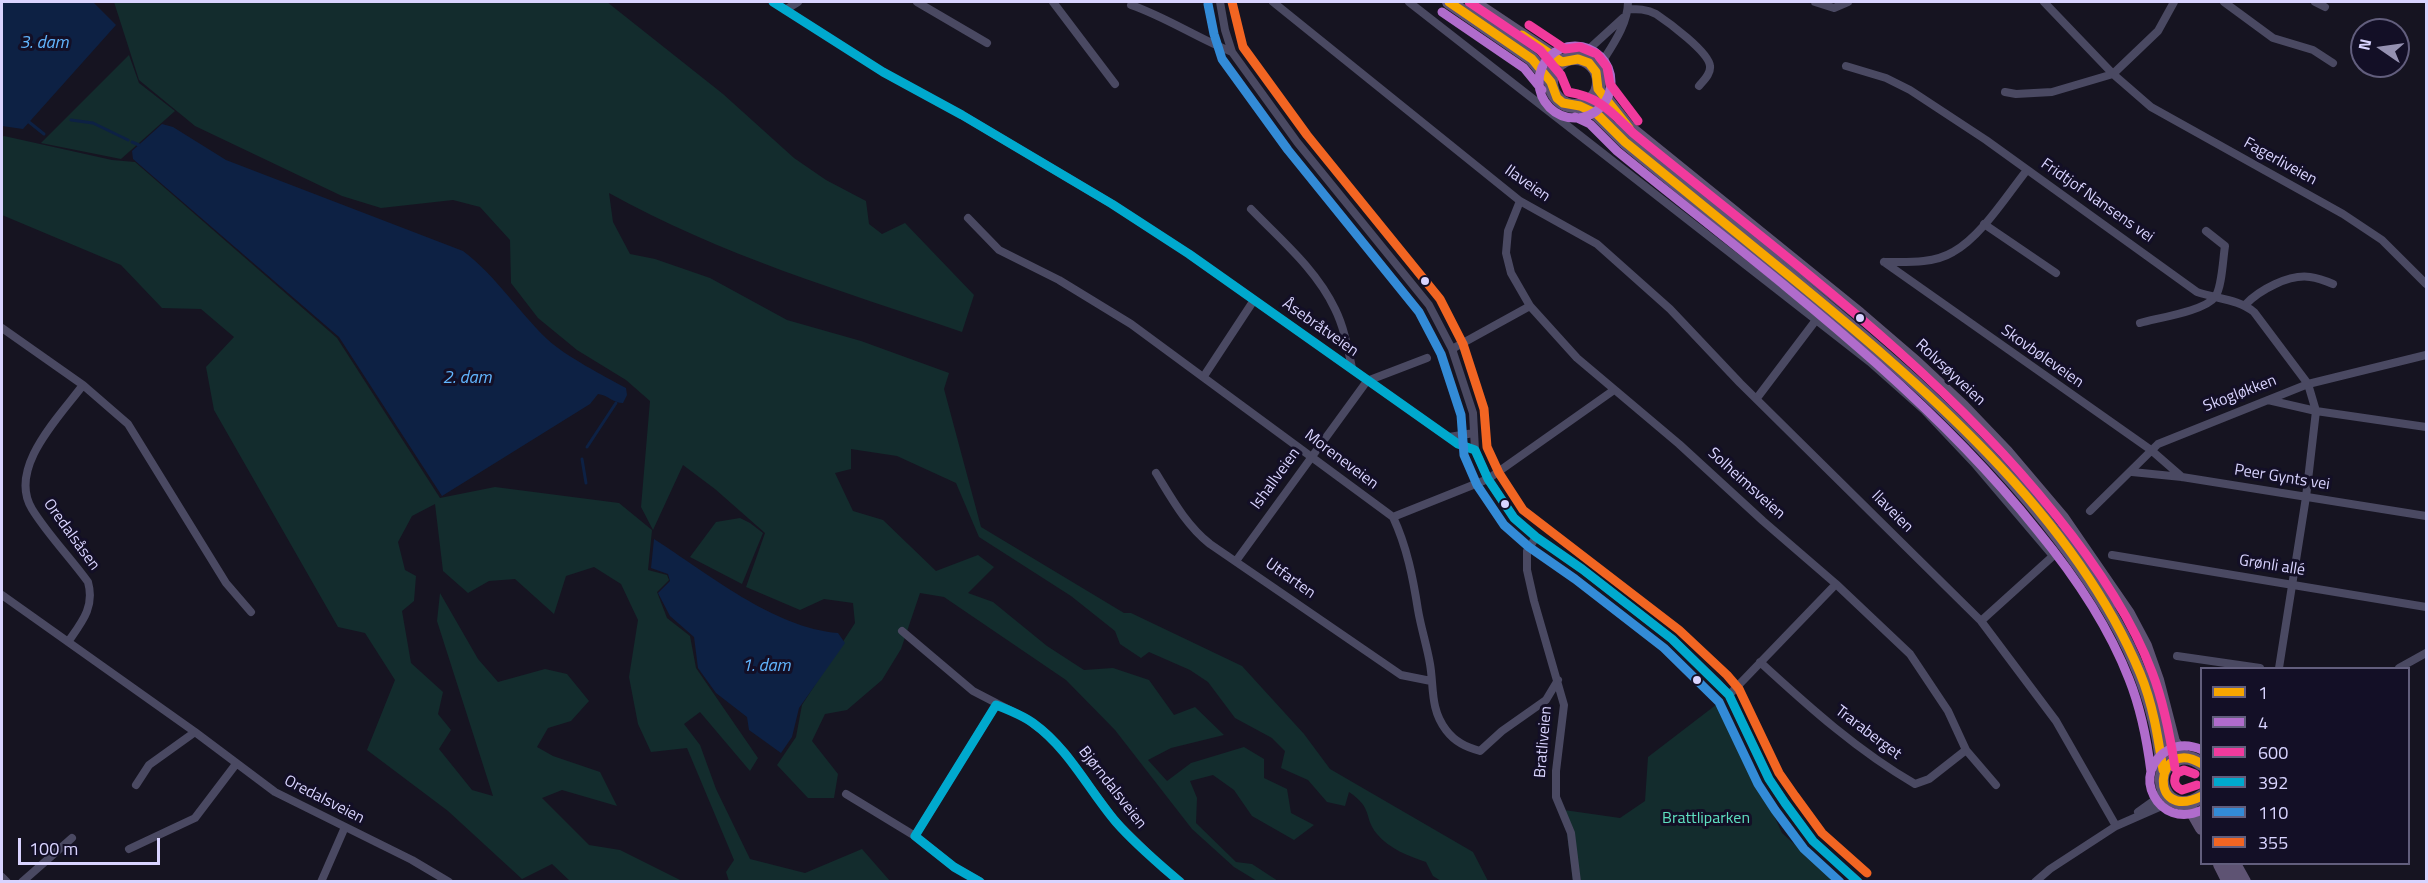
<!DOCTYPE html>
<meta charset="utf-8">
<style>
body{margin:0}
#map{position:relative;width:2428px;height:883px;overflow:hidden;background:#161421;font-family:"Titillium Web",sans-serif}
canvas{display:block}
.frame{position:absolute;inset:0;border:3px solid #d9d4ff;pointer-events:none}
.legend{position:absolute;left:2200px;top:667px;width:210px;height:198px;box-sizing:border-box;background:#130f26;border:2px solid #625e7d;margin:0;padding:8px 10px;list-style:none;font-size:18px;color:#d9d4ff}
.legend li{display:flex;align-items:center;gap:12px;height:30px}
.legend b{width:30px;border:2px solid #625e7d}
.north{position:absolute;left:2350px;top:18px;width:60px;height:60px;box-sizing:border-box;background:#130f26;border:2px solid #625e7d;border-radius:50%;rotate:283deg;font-size:16px;font-weight:700;line-height:24px;text-align:center;color:#d9d4ff}
.north::after{content:'';display:block;margin:auto;width:21px;height:27px;background:#9591b1;clip-path:polygon(50% 0,100% 100%,50% 72%,0 100%)}
.scale{position:absolute;left:18px;top:838px;width:142px;height:27px;box-sizing:border-box;border:3px solid #d9d4ff;border-top:0;padding-left:8px;font-size:18px;line-height:21px;white-space:nowrap;color:#d9d4ff;-webkit-text-stroke:4px #130f26;paint-order:stroke}
</style>
<div id="map">
<canvas width="2428" height="883"></canvas>
<div class="frame"></div>
<ul class="legend">
<li><b style="height:8px;background:#f7a600"></b>1</li>
<li><b style="height:8px;background:#b06ccc"></b>4</li>
<li><b style="height:8px;background:#f13a9d"></b>600</li>
<li><b style="height:8px;background:#00a9ce"></b>392</li>
<li><b style="height:8px;background:#338bd7"></b>110</li>
<li><b style="height:8px;background:#f26522"></b>355</li>
</ul>
<div class="north">N</div>
<div class="scale">100 m</div>
</div>
<script>
const g = document.querySelector('canvas').getContext('2d');
g.lineJoin = 'round';
function fillPath(path, color) { g.fillStyle = color; g.fill(path, 'evenodd'); }
function strokePath(path, color, width, dash) { g.strokeStyle = color; g.lineWidth = width; g.lineCap = dash ? 'butt' : 'round'; g.setLineDash(dash || []); g.stroke(path); }
function label(font, color, halo, rows, align = 'center') {
  g.font = font + ' "Titillium Web",sans-serif'; g.lineWidth = 6; g.setLineDash([]); g.textBaseline = 'middle'; g.strokeStyle = halo; g.fillStyle = color; for (const [text, x, y, turn = 0] of rows) {
    g.save(); g.translate(x, y); g.rotate((+turn || 0) * Math.PI / 180); g.textAlign = isNaN(turn) ? turn : align; if (halo) g.strokeText(text, 0, 0); g.fillText(text, 0, 0); g.restore();
  }
}
fillPath(new Path2D(`
 M114,2H607L723,94L794,158L826,180L866,201L869,224L882,234L905,223L974,295L962,332C842,291 720,255 609,193L613,222L630,254L655,259L710,278L787,320L861,341L949,373L944,389L981,527L1124,613H1131L1242,666L1304,734L1330,769L1473,852L1488,881H1441L1433,876L1426,862C1409,856 1389,849 1377,834C1363,817 1374,809 1349,792L1345,806L1327,802L1308,780L1281,768L1285,751L1272,738L1235,718L1208,682L1190,670L1149,652L1141,658L1120,644L1115,631L1071,596L979,537L956,483L897,456L851,449V469L835,473L853,511L883,520L936,571L978,555L994,567L968,593L993,602L1047,646L1084,670L1113,668L1149,680L1174,715L1195,707L1224,735L1171,748L1148,760L1167,781L1191,763L1244,747L1264,759V778L1287,789L1291,813L1314,825L1294,840L1252,816L1234,790L1213,775L1190,781L1197,798L1196,823L1236,862L1252,864L1278,881H1257L1234,867L1192,829L1115,730L1066,680L944,597L920,593L901,649L882,680L847,710L825,714L812,741L838,774L834,798H808L777,765L796,737L802,705L855,623L853,603L824,599L800,610L746,587L765,533L715,489L683,465L653,530L641,507L650,401L626,380L577,350L538,318L511,283L510,240L480,207L453,200L381,208L342,196L195,126L139,80Z
 M129,55L139,83L175,111L121,159L41,143Z
 M4,136L112,160L135,162L337,338L440,498L495,487L619,503L652,530L648,570L667,575L669,580L657,592L667,618L690,636L696,668L758,758L750,771L700,712L684,724L700,745L716,789L750,859L805,873L862,849L890,881H729L726,872L734,860L687,748L651,752L638,724L629,677L638,620L621,584L594,567L566,576L554,614L515,579L489,581L468,593L443,571L435,504L412,516L398,542L405,570L416,576L414,601L402,611L411,663L443,692L438,714L451,730L439,749L472,790L493,796L437,621L440,593L478,659L498,682L545,669L567,674L589,701L571,721L548,728L537,747L553,756L600,772L617,806L562,790L542,798L589,845L620,850L682,881H570L552,864L522,879L448,811L367,750L395,680L365,633L338,627L214,410L206,367L234,337L201,309L162,308L121,265L2,215V137Z
 M740,518L750,523L763,533L742,584L690,557L716,522Z
 M1721,701L1782,833L1835,881H1573L1564,810L1620,818L1645,801L1648,757Z`), '#132c2d');
fillPath(new Path2D(`
 M2,2H93L116,25L23,129L2,126Z
 M162,124L173,127L226,160L463,251C496,276 518,311 547,339C565,356 604,376 626,388L627,395L623,403C613,403 608,395 598,394L590,404L442,496L339,337L133,159L132,151Z
 M654,539C707,573 774,628 838,633L845,643L799,708L792,737L781,753L749,730L747,717L716,693L698,668L694,637L670,616L658,593L670,581L668,574L651,568Z`), '#0d2144');
strokePath(new Path2D(`
 M71,120L93,123L128,140
 M29,122L44,134
 M132,142L139,145
 M587,447L616,403
 M582,459L586,483`), '#0d2144', 3);
strokePath(new Path2D(`
 M773,2L883,72L962,115L1112,204L1189,254L1458,444L1475,450
 M917,2L987,43
 M1053,2L1115,84
 M1220,2L1225,30L1232,52L1297,142L1429,305L1452,349L1473,413L1475,450L1488,479L1514,518L1536,537L1582,569L1672,639L1718,683L1729,695L1769,779L1785,803L1813,841L1859,882
 M1273,2L1520,201L1597,244L1670,309L1740,383L1981,621L2056,721L2116,826
 M1409,2L1870,362L1924,410L1974,463L2053,556L1981,621
 M1815,2L1834,8L1848,2
 M2044,2L2113,74L2151,107L2343,214L2382,240L2426,284
 M2224,2L2273,38L2313,50L2333,63
 M2315,2L2325,7
 M1131,5C1166,17 1197,38 1232,52
 M1628,9C1637,9 1647,9 1656,14C1668,22 1709,52 1710,66C1711,74 1704,80 1699,86
 M785,10L798,2
 M1578,59L1623,18
 M1846,66L1886,78L1910,90L1986,140L2197,292C2217,299 2238,299 2254,312L2308,384L2316,411L2306,497L2279,668
 M1596,72C1608,51 1628,27 1628,2
 M2005,92L2016,94L2052,92L2113,74L2158,31L2174,2
 M1520,201L1508,231L1506,253L1511,273L1530,306L1577,358L1679,444L1763,521L1836,584L1910,654L1948,711L1966,750L1996,785
 M1251,209C1281,240 1316,269 1335,309C1344,327 1348,349 1352,368
 M968,218L999,250L1059,280L1131,324L1393,517C1407,547 1413,578 1418,610C1421,628 1427,646 1430,664C1434,687 1430,709 1446,730C1455,742 1466,747 1480,751L1502,731L1546,700L1558,680
 M1984,224L2056,273
 M1884,262L2151,450L2182,477
 M1884,262C1906,262 1933,264 1953,252C1981,237 2007,195 2027,170
 M2245,305C2259,290 2289,274 2310,277C2318,278 2326,281 2333,284
 M2140,323C2157,318 2205,311 2215,297C2222,288 2223,258 2225,246L2206,231
 M2,328L83,385L128,424L226,583L251,612
 M1452,349L1530,306
 M1204,376L1254,300
 M1757,398L1816,320
 M2268,400L2316,411L2426,427
 M1449,437L1474,433
 M2132,472L2182,477L2426,516
 M1156,473C1172,499 1186,525 1210,544L1401,675L1431,681
 M2090,511L2158,444L2308,384L2426,355
 M1393,517L1488,479L1614,390
 M1536,537L1527,551V570L1534,601L1564,705L1556,771V797L1571,833L1577,882
 M2112,555L2426,607
 M1236,561L1367,381L1427,358
 M2,595L195,732L275,792L412,860L449,882
 M902,631L973,691L1027,719L1047,734L1066,754L1115,821L1163,868L1181,882
 M68,642C82,622 95,607 88,582C70,557 48,535 32,509C7,468 60,416 83,385
 M2177,656L2260,668
 M1760,662C1809,707 1858,751 1915,784L1929,779L1966,750
 M2399,668L2426,653
 M1729,695L1836,584
 M136,785L149,765L195,732
 M846,794L915,836
 M2138,812L2159,797L2163,788
 M129,849L195,818L236,764
 M2,877L7,882
 M22,882L72,838
 M321,882L345,827
 M981,882L954,867L915,836L996,705
 M2035,882L2050,869L2116,826L2173,801`), '#4a4962', 8);
strokePath(new Path2D(`
 M1449,2L1532,59L1551,82
 M1472,2L1562,62
 M1551 82a24 24 0 1 1 48 0a24 24 0 1 1-48 0Z
 M1598,89L1628,127L1859,314L1916,363L1962,406L2006,452L2062,518L2128,614L2145,646L2157,680L2173,742L2184,757
 M1580,106L1597,114L1625,142C1675,183 1726,224 1776,265C1880,349 1978,431 2059,538C2113,609 2155,680 2163,770
 M2202,764C2195,759 2188,756 2180,758C2144,768 2167,822 2202,796
 M2182,803L2194,814L2202,828
 M2220,864L2229,882
 M2234,864L2244,882`), '#5e5373', 14);
strokePath(new Path2D(`
 M1449,2L1532,59L1551,82L1557,98L1563,103L1580,106L1597,114L1625,142C1679,186 1733,230 1787,274C1919,382 2073,512 2140,673C2153,704 2158,737 2163,770
 M1522,35L1562,62L1578,59L1589,63L1596,72L1598,89L1629,128
 M2202,764C2155,734 2146,824 2202,796`), '#f7a600', 9);
strokePath(new Path2D(`
 M1442,12L1524,68L1542,90
 M1539 82a36 36 0 1 1 72 0a36 36 0 1 1-72 0Z
 M1575,117L1590,124L1617,151C1763,270 1919,382 2037,530C2074,575 2108,625 2129,679C2141,709 2147,740 2151,772
 M2202,750C2191,745 2181,744 2170,749C2128,771 2158,831 2202,810`), '#b06ccc', 9);
strokePath(new Path2D(`
 M1469,2L1540,50L1561,75L1568,92C1600,97 1611,112 1633,133C1779,253 1937,366 2055,514C2094,562 2130,614 2152,672C2164,703 2170,735 2175,768
 M1529,25L1565,49L1580,47L1597,54L1607,67L1610,84L1638,121
 M2195,774L2184,770L2177,773C2173,780 2174,787 2182,790L2197,785`), '#f13a9d', 9);
strokePath(new Path2D(`
 M773,2L883,72L962,115L1112,204L1189,254L1458,444L1475,450L1488,479L1514,518L1536,537L1582,569L1672,639L1729,695L1769,779L1785,803L1813,841L1858,882
 M980,882L954,867L915,836L996,705C1009,710 1022,715 1033,723C1069,749 1088,789 1116,822C1135,844 1158,863 1180,882`), '#00a9ce', 9);
strokePath(new Path2D(`
 M1208,4L1214,34L1222,59L1288,150L1419,312L1441,354L1461,415L1464,455L1477,485L1504,525L1529,547L1575,579L1664,648L1719,702L1758,784L1775,810L1804,849L1840,882`), '#338bd7', 9);
strokePath(new Path2D(`
 M1232,2L1243,47L1307,135L1440,299L1463,344L1484,409L1487,447L1499,473L1523,510L1679,630L1727,675L1739,689L1779,773L1795,796L1822,833L1867,873`), '#f26522', 9);
for (const [x, y, r, color] of [
 [1425,281,5,"#d9d4ff"],
 [1860,318,5,"#d9d4ff"],
 [1505,504,5,"#d9d4ff"],
 [1697,680,5,"#d9d4ff"]
]) { const dot = new Path2D(); dot.arc(x, y, r, 0, 2 * Math.PI); g.fillStyle = color; g.fill(dot); strokePath(dot, '#130f26', 2); }
label('16px', '#d9d4ff', '#130f26', [
 ["Fagerliveien",2280,162,29],
 ["Ilaveien",1527,184,35],
 ["Fridtjof Nansens vei",2097,201,35],
 ["Åsebråtveien",1320,328,35],
 ["Skovbøleveien",2042,357,35],
 ["Rolvsøyveien",1950,373,43],
 ["Skogløkken",2240,394,-21],
 ["Moreneveien",1341,460,37],
 ["Peer Gynts vei",2282,478,9],
 ["Ishallveien",1276,479,-54],
 ["Solheimsveien",1746,484,42],
 ["Ilaveien",1892,512,45],
 ["Oredalsåsen",71,535,54],
 ["Grønli allé",2272,566,9],
 ["Utfarten",1290,579,35],
 ["Traraberget",1868,733,37],
 ["Bratliveien",1544,742,-85],
 ["Bjørndalsveien",1112,788,52],
 ["Oredalsveien",324,800,27]
]);
label('16px', '#5fe0c0', '#130f26', [
 ["Brattliparken",1706,819]
]);
label('italic 18px', '#62b6ff', '#130f26', [
 ["3. dam",44,44],
 ["2. dam",467,379],
 ["1. dam",766,667]
]);
</script>
